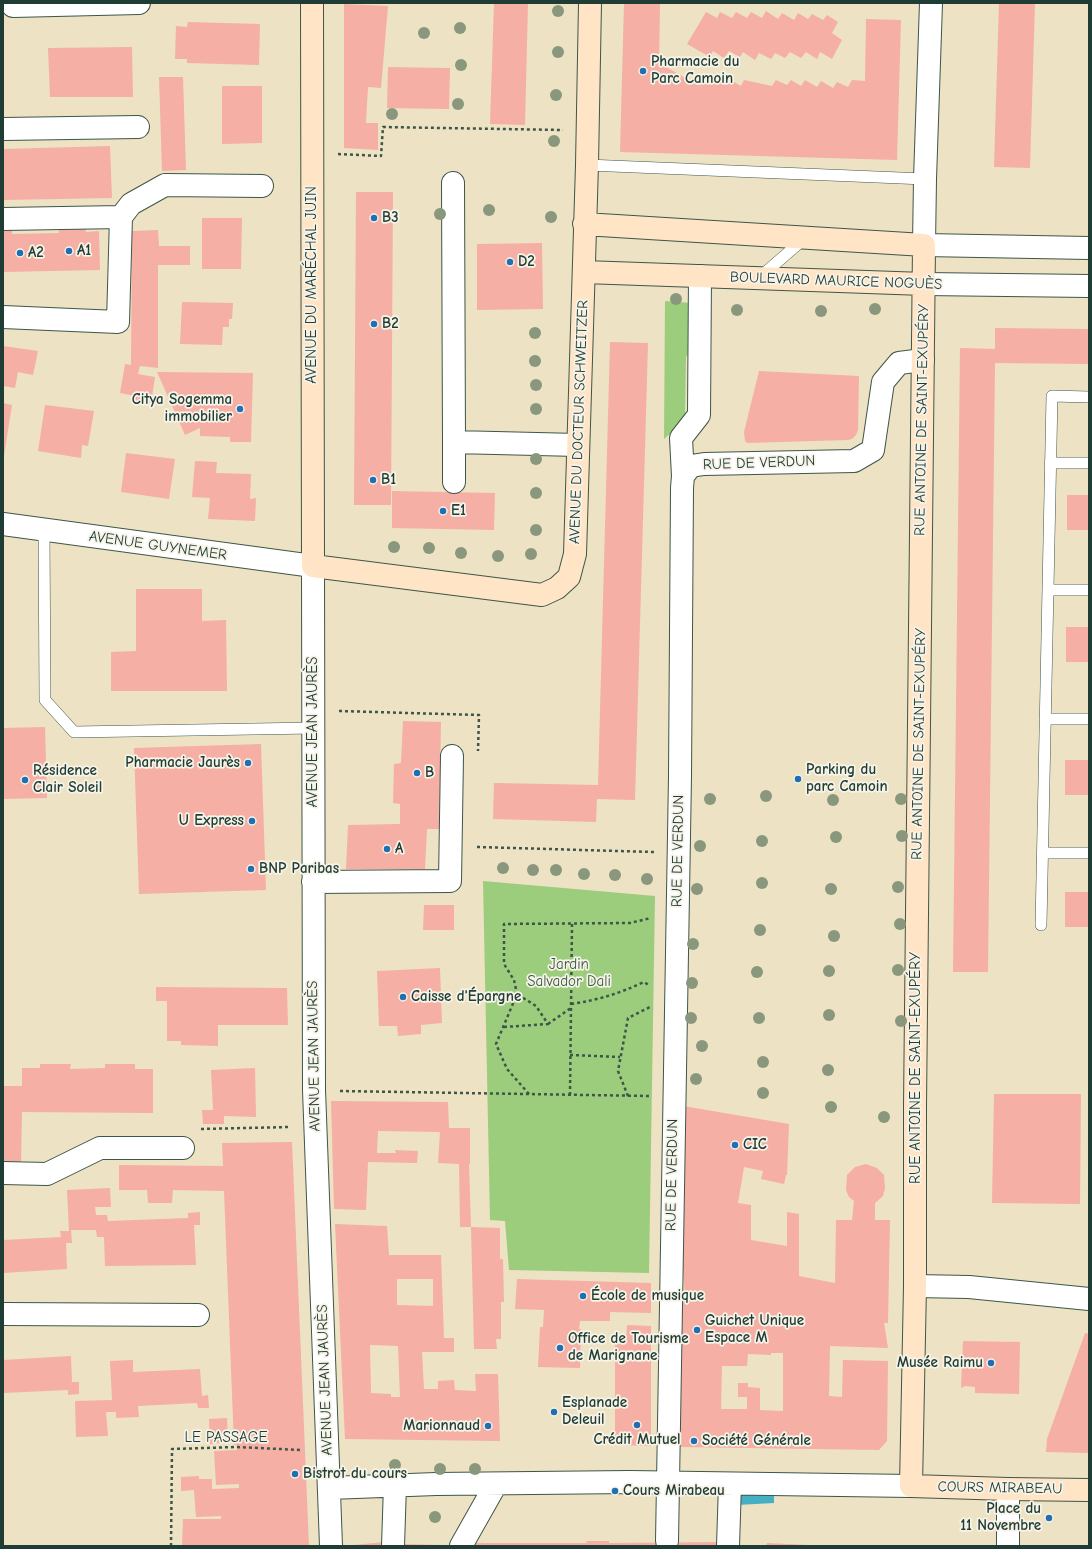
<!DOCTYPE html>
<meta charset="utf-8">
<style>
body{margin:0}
#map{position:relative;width:1092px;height:1549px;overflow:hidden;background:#ede2c3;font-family:"Comic Neue",sans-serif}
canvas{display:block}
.frame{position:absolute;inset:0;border:4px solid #1f3d34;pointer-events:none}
</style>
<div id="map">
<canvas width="1092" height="1549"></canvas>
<div class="frame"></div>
</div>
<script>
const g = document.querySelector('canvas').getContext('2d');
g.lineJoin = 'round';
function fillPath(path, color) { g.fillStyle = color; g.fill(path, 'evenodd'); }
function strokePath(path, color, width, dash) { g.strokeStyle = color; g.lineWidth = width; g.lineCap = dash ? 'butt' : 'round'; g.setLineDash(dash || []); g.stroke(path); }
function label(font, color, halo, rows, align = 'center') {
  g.font = font + ' "Comic Neue",sans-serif'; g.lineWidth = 3.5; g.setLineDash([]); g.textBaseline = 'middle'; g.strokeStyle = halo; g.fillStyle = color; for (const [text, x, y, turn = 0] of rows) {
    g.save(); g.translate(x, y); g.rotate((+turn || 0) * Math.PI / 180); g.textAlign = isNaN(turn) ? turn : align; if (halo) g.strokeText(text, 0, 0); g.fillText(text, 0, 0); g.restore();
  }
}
fillPath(new Path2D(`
 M665,301L693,303L694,346L686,357L685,420L664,439Z
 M483,881L655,896L649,1273L509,1270L505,1221L490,1220Z`), '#9bcd7d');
fillPath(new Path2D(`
 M736,1488H774V1503L737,1505Z`), '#45afc4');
fillPath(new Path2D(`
 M494,3H528L525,125L490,124Z
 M624,3H660L659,63L696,84L699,78L710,85L714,79L725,85L729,79L741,86L744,80L772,86L776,80L787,85L791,80L801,86L805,80L817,87L821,81L833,88L837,82L848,87L852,80L865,81L866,19L901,20L897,160L620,152Z
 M999,3H1035L1030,168L994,167Z
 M344,4L388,6L381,88L368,87L366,123H378V150L344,148Z
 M766,11L778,19L782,13L794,20L798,13L808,19L812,14L823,20L827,15L838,22L832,33L842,40L832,59L820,52L817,59L806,52L801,58L790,52L785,58L775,53L771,59L759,53L755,60L743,52L740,57L729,51L724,58L713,51L710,57L687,44L706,12L717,18L720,12L732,18L736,12L747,18L751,12L762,18Z
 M188,22L260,24L259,65L187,63V59H175L176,26L187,27Z
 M132,47L133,97H50L48,48Z
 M388,67L450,68L449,109L387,108Z
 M159,77H183L186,170L162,171Z
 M222,86H262V143L222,144Z
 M110,146L112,198L3,200V149Z
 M356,192H393L391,505H354Z
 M202,218H242L241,269H202Z
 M85,227L86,232L99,231L100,270L3,272V230H12V234L59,233L58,228Z
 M158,230L159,246H190V265H158V368L140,366L138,374L155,377L151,403L133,401L135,396L120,393L125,364L131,365L132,231Z
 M542,243L543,309L477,310V244Z
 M182,302L233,303L232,319H229V327H223L222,345L180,344Z
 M995,328L1089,329V364L995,363L988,972H953L960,348L995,349Z
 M610,342L648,343L635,800L597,799L596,822L493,819L494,783L598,785Z
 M3,346L38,351L33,375L18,372L15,388L3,386Z
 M759,371L859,376L858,430L856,435L852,439L848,440L747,443L745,441L744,432Z
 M157,372L253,373L251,442H230V437L200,436V428L185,435Z
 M3,403L12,405L4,456H3Z
 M45,405L94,411L88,446L82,445L81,458L38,451Z
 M126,453L175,459L169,499L121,492Z
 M195,461L217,462L216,473L251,474L250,499L256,498L255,521L208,519L210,498L192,497Z
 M392,491L495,493L494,530L392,528Z
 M1067,495H1089V530H1067Z
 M136,589H202V621L226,620L227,691H111V652L136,651Z
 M1066,627H1089V662H1066Z
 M403,721L441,722L439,829H427L425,869H346L348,825L400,824V804L393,803L394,764L401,763Z
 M45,727L47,798L3,799V728Z
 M261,744L266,890L139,894L134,748Z
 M1065,760H1089V795H1065Z
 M1065,892H1089V927H1065Z
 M424,905H454V930H423Z
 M440,968L442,1023L421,1025V1034L398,1036L397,1026H379L377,971Z
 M156,987L287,988L288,1025H218V1046L181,1045V1041H167V1001H156Z
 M40,1064H71L70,1069L105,1068V1064H135V1069H153V1113L22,1112L21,1162H3V1086H22V1068H40Z
 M255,1068L256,1117L224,1116V1124H203L202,1110H213L211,1070Z
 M994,1094H1081L1080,1204L992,1203Z
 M331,1101L448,1102L449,1128H470V1164H469L471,1227H460L459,1164L438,1163L440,1132L378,1131L377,1153H396L395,1150L418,1151L417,1163L368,1162L366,1210L334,1209Z
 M683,1106L789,1124L787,1175H786L784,1184L761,1179L763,1171L744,1167L738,1203L751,1205V1240L787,1246V1212L799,1214V1276L835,1283L836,1220H852L854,1201L849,1197L846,1190L847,1175L855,1167L866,1164L877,1168L884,1175L885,1188L883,1196L875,1203V1220H890L888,1323H884L888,1348L830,1346L829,1396L842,1397L843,1360L888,1361L887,1441L879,1450L679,1447L681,1297H685L682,1254ZM771,1353H783V1411L760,1410V1388L748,1387V1383H738V1397H747V1409H721L722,1366H747L748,1354L771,1355Z
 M292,1142L309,1546H182L183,1519H221V1516L196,1517L194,1490L181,1491V1477L199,1476V1479H212V1489L239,1488V1484L216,1485L214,1451L237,1450V1445H234L224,1191L173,1190L172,1203H148L147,1190H119V1165L223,1166L222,1143Z
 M110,1188L111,1207H95L96,1215H107L108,1221L188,1218V1213L200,1212V1225H194L196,1265L105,1266L104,1237H97L96,1230H71L72,1243H66L67,1269L3,1273V1240L61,1237L60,1231H69L67,1190Z
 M335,1224L387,1226L389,1255H441L444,1338H454V1352H422L424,1389H438V1381L454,1380L455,1390L476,1391L475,1374H498L500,1441L345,1439ZM397,1279H433V1306L397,1305ZM370,1345L398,1346L400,1397H391V1394L371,1393Z
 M471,1227L500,1228V1259H503L504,1302H501V1339H496L497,1349H474Z
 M517,1279L651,1283V1313L610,1312V1321H580L579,1329H581L580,1368L538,1367L540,1327H543L544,1310L515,1309Z
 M627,1325L651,1326V1446L615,1445V1341H626Z
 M1085,1333L1089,1334V1453L1046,1452L1047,1439Z
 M963,1341L1020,1342L1019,1394L975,1393V1387L965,1386L961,1388Z
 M71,1356L72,1382H79V1394L68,1395V1390L3,1393V1360Z
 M133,1360V1372L200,1369L202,1396L208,1395L209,1408H198L197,1403L138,1406L139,1417L116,1418V1412H106L108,1436L76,1437L75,1401L112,1400L110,1361Z
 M227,1418L228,1442L210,1444L209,1419Z
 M586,1541H609V1543L722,1542V1546H473L475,1543H587Z
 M385,1542V1546H353V1545Z
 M767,1543L809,1545V1546H766Z
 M401,1544L445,1545V1546H401Z`), '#f5afa5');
const lane = new Path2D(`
 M587,165L925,179
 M760,277L805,238
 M1050,463H1089
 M44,530L45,700L74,732L313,728
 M1048,590H1089
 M1045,719H1089
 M1042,853H1089
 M1041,925L1052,396L1089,397`);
const street = new Path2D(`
 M931,3L925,179L924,245L1089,248
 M13,6L139,3
 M3,129L138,127
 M453,183L454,442L578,445
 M3,219L121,217
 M924,284L1089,286
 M3,317L118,322L121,217L131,204L165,185L262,186
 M683,476L681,438L699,415L700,276
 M454,482V442
 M3,524L313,566L314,1090L331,1546
 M313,882L450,881L452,756
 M3,1173L47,1174L100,1148H183
 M915,1286L969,1287L1089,1299
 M3,1314L198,1315
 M329,1488L436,1484L630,1482L911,1486
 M667,1541L680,776L682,488L683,476L691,466L704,464L854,461L873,450L883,382L899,363L923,360
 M393,1546L395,1485
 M461,1546L496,1484
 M728,1546L730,1484
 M1008,1546V1489`);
const secondary = new Path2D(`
 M312,3L313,566L542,595L557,588L569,577L575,554L587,165L590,3
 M584,224L924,245L915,1106V1286L911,1486L1008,1489L1089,1490
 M584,272L924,284`);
strokePath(lane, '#3e5649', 12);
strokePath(street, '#3e5649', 24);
strokePath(secondary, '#3e5649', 24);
strokePath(new Path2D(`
 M338,154L381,156L383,127L563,130
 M339,711L479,715L478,751
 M477,847L654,852
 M571,1004C598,1000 618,994 644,982L650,986
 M548,1024L571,1008
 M504,1027L548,1024L536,1006L517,994
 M570,1055L620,1057
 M340,1091L649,1096
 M529,1094L507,1069L496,1044L517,994L514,980L504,964V924L630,923L651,918
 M570,1095L572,924
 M628,1096L618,1071L628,1018L650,1007
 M201,1129L290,1127
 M171,1546L172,1449L237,1447L301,1450`), '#3e5649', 2.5, [3, 3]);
strokePath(lane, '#fff', 11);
strokePath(street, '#fff', 22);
strokePath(secondary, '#ffe4c6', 22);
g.fillStyle = '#89977d';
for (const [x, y] of [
 [558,11],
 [460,28],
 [424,33],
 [558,52],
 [461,65],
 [556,95],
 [458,104],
 [392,114],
 [554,141],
 [489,210],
 [440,214],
 [551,217],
 [676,299],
 [875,309],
 [737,310],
 [821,311],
 [535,333],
 [535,361],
 [536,385],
 [536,409],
 [536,459],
 [536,493],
 [536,530],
 [394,547],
 [429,548],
 [461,553],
 [531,554],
 [498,556],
 [766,796],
 [710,799],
 [901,799],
 [833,800],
 [902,836],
 [836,837],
 [762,841],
 [700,846],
 [503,868],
 [533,870],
 [556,870],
 [584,874],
 [615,875],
 [647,879],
 [762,883],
 [898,887],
 [697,889],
 [831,889],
 [900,924],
 [760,930],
 [834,936],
 [693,944],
 [898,970],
 [829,971],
 [757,972],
 [692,983],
 [829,1015],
 [691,1018],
 [759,1018],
 [901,1021],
 [702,1046],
 [763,1062],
 [828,1070],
 [696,1079],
 [763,1093],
 [831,1107],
 [884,1117],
 [395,1465],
 [440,1469],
 [475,1469],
 [435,1517]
]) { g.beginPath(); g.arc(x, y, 6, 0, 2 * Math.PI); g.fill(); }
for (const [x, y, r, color] of [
 [643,71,4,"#1f6fb2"],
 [374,218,4,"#1f6fb2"],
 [69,251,4,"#1f6fb2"],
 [20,253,4,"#1f6fb2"],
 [510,262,4,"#1f6fb2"],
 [374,324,4,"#1f6fb2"],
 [240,409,4,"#1f6fb2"],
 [373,480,4,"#1f6fb2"],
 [443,511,4,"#1f6fb2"],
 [248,763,4,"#1f6fb2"],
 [417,773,4,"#1f6fb2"],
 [798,779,4,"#1f6fb2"],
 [25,780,4,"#1f6fb2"],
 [252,821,4,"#1f6fb2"],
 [387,849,4,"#1f6fb2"],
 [251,869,4,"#1f6fb2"],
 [403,997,4,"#1f6fb2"],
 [735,1145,4,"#1f6fb2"],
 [583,1296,4,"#1f6fb2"],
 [697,1330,4,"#1f6fb2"],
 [560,1348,4,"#1f6fb2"],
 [991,1363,4,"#1f6fb2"],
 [554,1412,4,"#1f6fb2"],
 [637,1425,4,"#1f6fb2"],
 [488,1426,4,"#1f6fb2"],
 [694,1441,4,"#1f6fb2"],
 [295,1474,4,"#1f6fb2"],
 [615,1491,4,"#1f6fb2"],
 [1049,1518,4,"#1f6fb2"]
]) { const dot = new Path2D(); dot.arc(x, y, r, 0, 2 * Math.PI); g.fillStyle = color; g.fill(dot); strokePath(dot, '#f7f3e8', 1.5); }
label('bold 15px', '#1f3d34', '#f7f3e8', [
 ["Pharmacie du",651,62],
 ["Parc Camoin",651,79],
 ["B3",382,218],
 ["A1",77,251],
 ["A2",28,253],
 ["D2",518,262],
 ["B2",382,324],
 ["Citya Sogemma",232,400,"right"],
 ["immobilier",232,417,"right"],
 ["B1",381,480],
 ["E1",451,511],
 ["Pharmacie Jaurès",240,763,"right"],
 ["Parking du",806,770],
 ["parc Camoin",806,787],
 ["Résidence",33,771],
 ["Clair Soleil",33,788],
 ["B",425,773],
 ["U Express",244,821,"right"],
 ["A",395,849],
 ["BNP Paribas",259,869],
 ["Caisse d'Épargne",411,997],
 ["CIC",743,1145],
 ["École de musique",591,1296],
 ["Guichet Unique",705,1321],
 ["Espace M",705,1338],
 ["Office de Tourisme",568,1339],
 ["de Marignane",568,1356],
 ["Musée Raimu",983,1363,"right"],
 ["Esplanade",562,1403],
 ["Deleuil",562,1420],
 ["Marionnaud",480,1426,"right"],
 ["Crédit Mutuel",637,1440,"center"],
 ["Société Générale",702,1441],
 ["Bistrot du cours",303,1474],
 ["Cours Mirabeau",623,1491],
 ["Place du",1041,1509,"right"],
 ["11 Novembre",1041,1526,"right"]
], 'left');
label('15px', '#1f3d34', '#f7f3e8', [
 ["BOULEVARD MAURICE NOGUÈS",836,281,2],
 ["AVENUE DU MARÉCHAL JUIN",312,285,-90],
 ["RUE ANTOINE DE SAINT-EXUPÉRY",922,420,-89],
 ["AVENUE DU DOCTEUR SCHWEITZER",579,422,-88],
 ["RUE DE VERDUN",759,463,-2],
 ["AVENUE GUYNEMER",158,546,8],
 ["AVENUE JEAN JAURÈS",313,732,-90],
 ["RUE ANTOINE DE SAINT-EXUPÉRY",919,744,-89],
 ["RUE DE VERDUN",678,851,-89],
 ["AVENUE JEAN JAURÈS",314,1056,-91],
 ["RUE ANTOINE DE SAINT-EXUPÉRY",916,1068,-90],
 ["RUE DE VERDUN",672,1175,-89],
 ["AVENUE JEAN JAURÈS",325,1380,-92],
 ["LE PASSAGE",226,1438],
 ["COURS MIRABEAU",1000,1488,1]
]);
label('15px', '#385a43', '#f7f3e8', [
 ["Jardin",569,965],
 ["Salvador Dali",569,982]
]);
</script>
